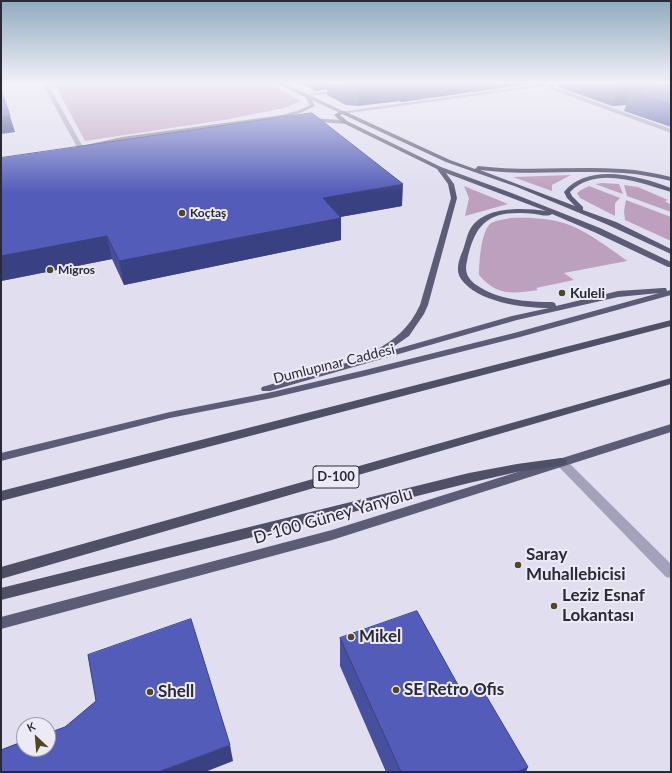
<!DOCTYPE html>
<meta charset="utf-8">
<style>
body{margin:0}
#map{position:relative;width:672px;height:773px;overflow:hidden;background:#e1def0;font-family:Lato,sans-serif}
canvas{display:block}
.frame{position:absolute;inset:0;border:2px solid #2a2a35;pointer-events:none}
.north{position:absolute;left:16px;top:717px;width:40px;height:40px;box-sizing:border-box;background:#edeaf8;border:1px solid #9f9daa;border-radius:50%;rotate:334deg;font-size:11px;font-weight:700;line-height:16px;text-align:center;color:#2a2a35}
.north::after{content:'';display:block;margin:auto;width:14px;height:18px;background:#534623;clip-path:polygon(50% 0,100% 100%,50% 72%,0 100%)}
</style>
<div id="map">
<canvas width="672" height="773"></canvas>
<div class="frame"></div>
<div class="north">K</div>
</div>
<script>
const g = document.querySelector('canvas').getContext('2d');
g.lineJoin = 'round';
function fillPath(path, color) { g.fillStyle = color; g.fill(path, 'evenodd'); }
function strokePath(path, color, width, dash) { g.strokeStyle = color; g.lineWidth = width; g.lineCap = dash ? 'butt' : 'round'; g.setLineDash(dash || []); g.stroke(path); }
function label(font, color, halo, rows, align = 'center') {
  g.font = font + ' Lato,sans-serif'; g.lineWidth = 4; g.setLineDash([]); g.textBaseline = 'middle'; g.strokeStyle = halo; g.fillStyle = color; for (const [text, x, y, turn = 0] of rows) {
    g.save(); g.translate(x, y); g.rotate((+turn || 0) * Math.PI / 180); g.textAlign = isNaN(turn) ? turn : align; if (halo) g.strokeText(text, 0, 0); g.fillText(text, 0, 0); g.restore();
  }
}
fillPath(new Path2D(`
 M54,83H267L302,101L284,108L224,120L85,141Z
 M571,175L552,185V191L513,177Z
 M602,183L619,184L623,194L595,184Z
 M624,185L638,187L668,200L665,201L671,205V212L627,196Z
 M464,186L508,204L465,216L469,198Z
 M589,186L620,198L615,203V216L580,198L577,193L581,190Z
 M626,200L671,217V241L625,220L624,211Z
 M510,218C530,217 553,218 572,226C589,233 611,249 627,261L564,273L574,280L536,288L538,290C512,294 497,296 479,275C479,263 481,234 489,225C494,220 503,220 510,218Z`), '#bda0bd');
fillPath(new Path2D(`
 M42,83H47L83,147L82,148L77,147Z
 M585,83L551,86L671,129V133L547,88V86L342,114L339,112L542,84Z
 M339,90L341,92L306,96L304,95Z
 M561,458L565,459L671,564V578L666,577L557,465L555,462L557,459Z`), '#a3a1bb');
fillPath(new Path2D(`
 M284,83L345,112L340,113L312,100L315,106L300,113L282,118L143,138L80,149L77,147L122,137L282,115L297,111L310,105L305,97L277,83Z
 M309,118L345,120L348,122L345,124L307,121L306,120Z`), '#7d7d9a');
fillPath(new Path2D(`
 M340,111H344L450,160L475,169L478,166C526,172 574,166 622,169C639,170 655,173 671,177V181C655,177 639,174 623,173C575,170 528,176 480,170L575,206L567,198L564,192C588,162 640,176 671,188V192C640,183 597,165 570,192L572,196L583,207V210L616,222L671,249V254L606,224L517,187L446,162L342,114L340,115L347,121L441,167L509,192L600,228L671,262V267H668L594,232L552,214C548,217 541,215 535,214C493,210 476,218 467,261C464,272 468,280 478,286C499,300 527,302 552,302L555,303L556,306L618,291L663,288H666L667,291L671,290V295L520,337L365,376L272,398L170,418L1,461V453L170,412L272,392L365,370L514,333L659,293L618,297L517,320L270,391H262L261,389L262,387L374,355L372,353L374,351C395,340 410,327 420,305L451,198L448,184L437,169L343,123L334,115ZM446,173L546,211C524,208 489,206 473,225C467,232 466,242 463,250C459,259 455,271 461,279C477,302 523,308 549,308L512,316L386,352L409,336L424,314L428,305L457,198L454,184Z
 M671,424V432L332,540L1,629V617L332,530Z`), '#5c5c76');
fillPath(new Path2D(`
 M671,320V326L1,501V491Z
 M671,378V384L1,579V567Z
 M561,458L565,459L567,462L565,465L517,472L469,483L1,600V588L469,473L517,464Z`), '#4f4f66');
fillPath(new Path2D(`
 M300,83H535L401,102L399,101L357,106L346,105L327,95V89L316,91Z
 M559,83H671V127L624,111L626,105L612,106L558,87Z
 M1,158L402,206L340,217L341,240L124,285L112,259L1,281Z
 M340,638L463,694L526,772H386L340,666Z`), '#47509f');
fillPath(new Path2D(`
 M315,83H327V89L316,91Z
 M386,83H400L399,101L357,106L358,87Z
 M402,83H535L401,102Z
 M652,83H671V100L629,91L626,105L612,106L617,87Z
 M10,116L15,132L1,134V117Z
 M403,184L402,206L323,220V198Z
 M341,218V240L124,285L119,261Z
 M107,236L112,259L1,281V256Z
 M230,745L233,761L205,772H158Z
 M528,767L526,772H517Z`), '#3a4182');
const building = new Path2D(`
 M341,83H386L358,87L346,86Z
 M606,83H652L617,87Z
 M671,86V105L629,91Z
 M1,89L10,116L1,117Z
 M312,113L403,184L323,198L341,218L119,261L107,236L1,256V158Z
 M417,611L463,694L481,687L528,767L517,772H401L340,638Z
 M191,619L230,745L158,772H1V750L24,741V749H48V733L65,727L96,701L88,655Z`);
fillPath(building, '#535db9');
strokePath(building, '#3a4182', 1);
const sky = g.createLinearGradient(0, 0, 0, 192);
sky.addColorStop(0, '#8fabbe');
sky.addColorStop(0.43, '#f2f0f8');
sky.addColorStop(1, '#f2f0f800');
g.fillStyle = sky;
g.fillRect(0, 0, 672, 192);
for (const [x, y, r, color] of [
 [182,213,4,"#534623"],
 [50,270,4,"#534623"],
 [562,293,4,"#534623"],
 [518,565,4,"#534623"],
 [554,606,4,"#534623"],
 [351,637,4,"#534623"],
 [396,690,4,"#534623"],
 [150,692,4,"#534623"]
]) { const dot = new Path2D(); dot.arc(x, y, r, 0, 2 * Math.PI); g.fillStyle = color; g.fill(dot); strokePath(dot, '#edeaf8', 1.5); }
label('bold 12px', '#2a2a35', '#edeaf8', [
 ["Koçtaş",190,213],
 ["Migros",58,270]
], 'left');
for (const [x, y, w] of [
 [336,477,46]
]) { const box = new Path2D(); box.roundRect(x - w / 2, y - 11, w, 22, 3); g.fillStyle = '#edeaf8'; g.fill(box); strokePath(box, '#2a2a35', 1); }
label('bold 13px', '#2a2a35', null, [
 ["D-100",336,477]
]);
label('bold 14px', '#2a2a35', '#edeaf8', [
 ["Kuleli",570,293]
], 'left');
label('14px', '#2a2a35', '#edeaf8', [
 ["Dumlupınar Caddesi",334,364,-14]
]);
label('17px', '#2a2a35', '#edeaf8', [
 ["D-100 Güney Yanyolu",333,516,-16]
]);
label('bold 17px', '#2a2a35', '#edeaf8', [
 ["Saray",526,555],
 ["Muhallebicisi",526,575],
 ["Leziz Esnaf",562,596],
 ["Lokantası",562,616],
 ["Mikel",359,637],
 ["SE Retro Ofis",404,690],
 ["Shell",158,692]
], 'left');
</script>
